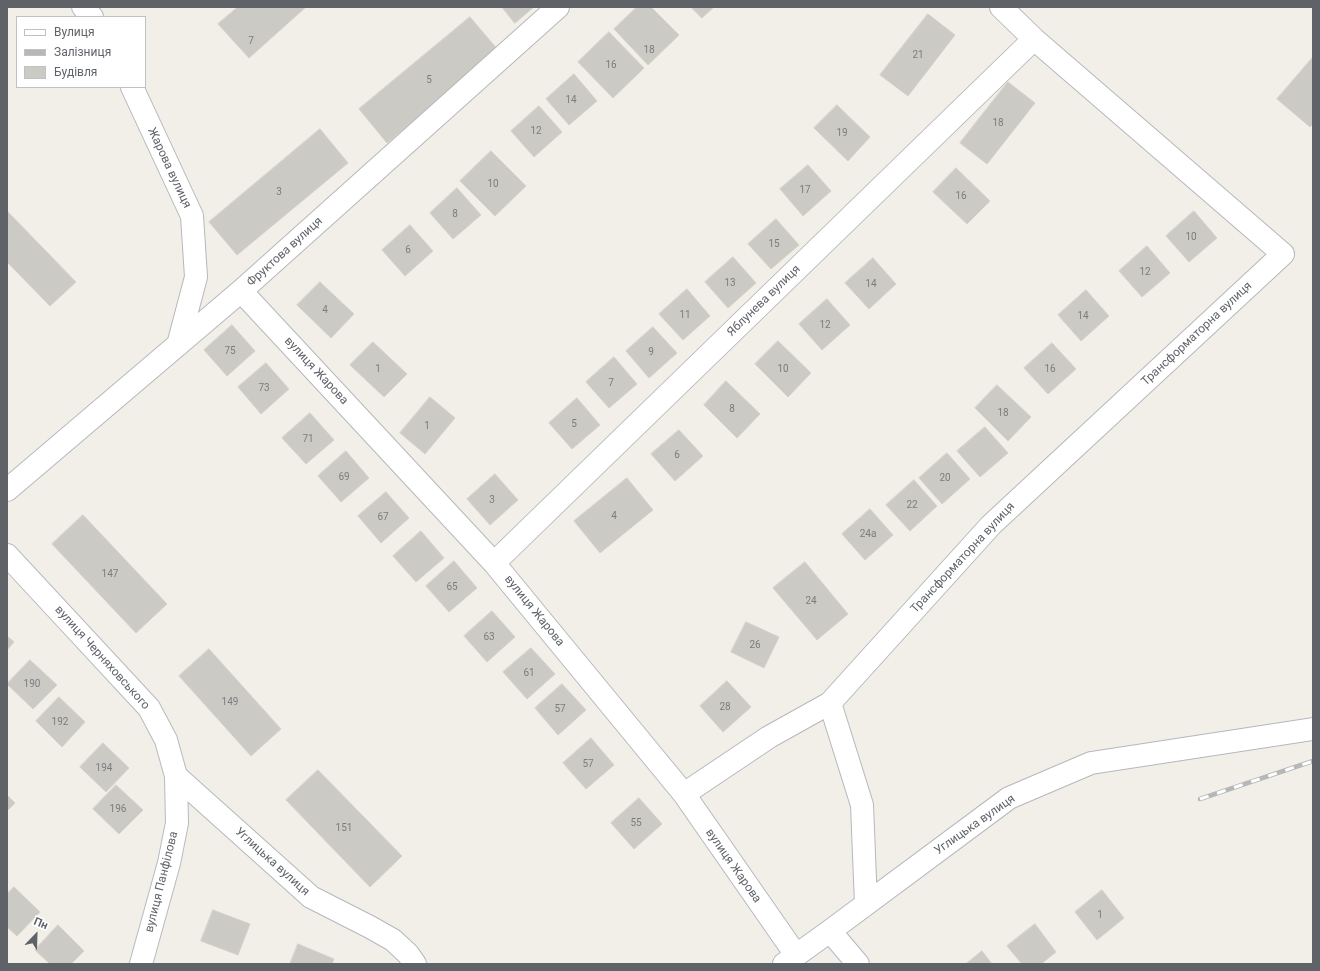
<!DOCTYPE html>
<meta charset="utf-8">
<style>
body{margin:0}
#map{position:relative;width:1320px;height:971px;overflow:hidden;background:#f1efe8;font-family:Roboto,sans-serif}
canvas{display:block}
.frame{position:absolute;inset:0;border:8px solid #5f6368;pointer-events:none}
.legend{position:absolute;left:16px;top:16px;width:130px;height:72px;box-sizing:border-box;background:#fff;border:1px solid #bfc1c3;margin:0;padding:5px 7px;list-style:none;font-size:12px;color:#5f6368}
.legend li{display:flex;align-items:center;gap:8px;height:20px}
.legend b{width:20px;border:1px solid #bfc1c3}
.north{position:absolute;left:16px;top:915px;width:40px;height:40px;-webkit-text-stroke:3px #fff;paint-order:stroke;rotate:23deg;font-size:11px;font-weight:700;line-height:16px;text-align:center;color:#5f6368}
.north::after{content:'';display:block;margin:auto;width:14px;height:18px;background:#5f6368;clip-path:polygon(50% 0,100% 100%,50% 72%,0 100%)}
</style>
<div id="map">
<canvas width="1320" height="971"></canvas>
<div class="frame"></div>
<ul class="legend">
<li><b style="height:5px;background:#fff"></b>Вулиця</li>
<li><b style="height:5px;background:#b6b7b8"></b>Залізниця</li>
<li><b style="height:11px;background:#cccac5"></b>Будівля</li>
</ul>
<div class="north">Пн</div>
</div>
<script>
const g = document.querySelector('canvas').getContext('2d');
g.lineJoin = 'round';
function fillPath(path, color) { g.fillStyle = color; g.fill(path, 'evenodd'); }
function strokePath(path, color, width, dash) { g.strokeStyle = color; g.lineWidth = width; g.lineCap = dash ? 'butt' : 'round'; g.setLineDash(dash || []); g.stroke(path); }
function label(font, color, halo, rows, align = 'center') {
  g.font = font + ' Roboto,sans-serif'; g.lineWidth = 4; g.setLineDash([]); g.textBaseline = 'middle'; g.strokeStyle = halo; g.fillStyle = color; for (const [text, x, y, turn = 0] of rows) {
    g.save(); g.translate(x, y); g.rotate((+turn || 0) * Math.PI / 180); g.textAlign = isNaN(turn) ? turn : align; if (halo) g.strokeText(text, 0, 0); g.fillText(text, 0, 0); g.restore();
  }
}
const building = new Path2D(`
 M238,7H306L249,58L218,24Z
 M502,7H534L515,23Z
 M637,7H651L679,35L648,65L614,29Z
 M691,7H714L702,18Z
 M928,14L955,35L908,96L880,75Z
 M470,17L498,50L387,143L359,109Z
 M609,32L644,68L613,98L578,62Z
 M1313,57V124L1310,127L1277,99Z
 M574,74L597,101L569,125L546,99Z
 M1008,82L1035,103L987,164L960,143Z
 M837,105L870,137L848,161L814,128Z
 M539,106L562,132L534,157L511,131Z
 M320,129L348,163L237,255L209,222Z
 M491,151L526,186L495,216L460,181Z
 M808,165L831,191L803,216L780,189Z
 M956,168L990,201L967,224L933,192Z
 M457,188L481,215L453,239L430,213Z
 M1194,211L1217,238L1189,262L1166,236Z
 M8,212L76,282L50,306L7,262V213Z
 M776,219L799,245L771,269L748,244Z
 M410,225L433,251L405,276L382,250Z
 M1147,246L1170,273L1142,297L1119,271Z
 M733,257L756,283L728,308L705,282Z
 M873,258L896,284L869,309L845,283Z
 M320,282L354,314L331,338L297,305Z
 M687,289L710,316L683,340L659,314Z
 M1086,290L1109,316L1081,341L1058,315Z
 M827,299L850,325L822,350L799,324Z
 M232,325L255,351L227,376L204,350Z
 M653,327L677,353L649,378L626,351Z
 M778,341L811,373L788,397L755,364Z
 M373,342L407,374L384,397L350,365Z
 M1052,343L1076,369L1048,394L1024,368Z
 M614,357L637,384L609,408L586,382Z
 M266,363L289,389L261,414L238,387Z
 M726,381L760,414L737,438L704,405Z
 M997,385L1031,417L1008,441L975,408Z
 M430,397L455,418L425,454L400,433Z
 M577,398L600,425L572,449L549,423Z
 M310,413L334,440L306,464L282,438Z
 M985,427L1008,453L980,477L957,451Z
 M679,430L703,456L675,481L651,454Z
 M346,451L369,478L341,502L318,476Z
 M947,453L970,479L942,504L919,478Z
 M495,474L518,500L490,525L467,499Z
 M627,478L653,510L600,553L574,521Z
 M914,480L937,506L910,531L886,505Z
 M386,492L409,518L381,543L358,516Z
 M870,509L893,535L865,560L842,534Z
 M83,515L167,604L136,633L52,544Z
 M421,531L444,558L416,582L393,556Z
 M454,561L477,588L449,612L426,586Z
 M805,562L848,614L817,640L773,588Z
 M492,611L515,637L487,662L464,636Z
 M746,622L779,637L764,668L731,652Z
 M7,636L14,642L7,650Z
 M531,648L555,674L527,699L503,672Z
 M209,649L281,729L251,756L179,676Z
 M30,660L57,685L33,709L7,684Z
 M727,681L751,707L723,732L700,706Z
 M562,684L586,710L558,735L535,708Z
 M59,697L85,722L62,747L36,721Z
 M591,738L614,765L586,789L563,763Z
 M103,743L129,768L106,792L80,767Z
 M318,770L402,856L370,887L286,800Z
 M116,785L143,810L119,834L93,809Z
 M7,795L15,803L7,811Z
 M639,798L662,824L634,849L611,823Z
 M14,887L40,912L17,936L7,927V894Z
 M1102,890L1124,918L1097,940L1075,912Z
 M213,910L250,924L238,955L201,941Z
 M1035,924L1056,952L1041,964H1022L1007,946Z
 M58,925L84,951L71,964H50L35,950Z
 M298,944L334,959L332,964H290Z
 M982,951L992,964H966Z`);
fillPath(building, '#cccac5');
strokePath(building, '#d6d1c6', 1);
const minor = new Path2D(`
 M83,7L92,17
 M132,87L192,216L196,277L178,345
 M241,291L494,563L684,794L796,955
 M7,490L241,291L558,7
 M494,563L1034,39
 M830,703L862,805L866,904
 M176,776L311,897L370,927L393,940L408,954L415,964
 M684,794L769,737L830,703L991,525L1283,254L1034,39L1001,7
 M830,931L858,964
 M784,964L830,931L1009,798L1091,763L1313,729`);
const secondary = new Path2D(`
 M7,555L149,708L166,740L176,776L177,823L169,863L141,964`);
strokePath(minor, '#b5b8bc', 24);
strokePath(secondary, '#b6babf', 24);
strokePath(minor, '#fff', 22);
strokePath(secondary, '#fff', 22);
const rail = new Path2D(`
 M1200,799L1313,761`);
strokePath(rail, '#b6b7b8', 4.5);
strokePath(rail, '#fff', 3, [9]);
label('10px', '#7a7d7f', null, [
 ["7",251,41],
 ["18",649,50],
 ["21",918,55],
 ["16",611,65],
 ["5",429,80],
 ["14",571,100],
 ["18",998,123],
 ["12",536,131],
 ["19",842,133],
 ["10",493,184],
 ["17",805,190],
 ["3",279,192],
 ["16",961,196],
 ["8",455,214],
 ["10",1191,237],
 ["15",774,244],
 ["6",408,250],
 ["12",1145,272],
 ["13",730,283],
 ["14",871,284],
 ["4",325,310],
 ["11",685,315],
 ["14",1083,316],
 ["12",825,325],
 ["75",230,351],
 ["9",651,352],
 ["1",378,369],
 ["10",783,369],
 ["16",1050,369],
 ["7",611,383],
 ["73",264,388],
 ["8",732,409],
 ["18",1003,413],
 ["5",574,424],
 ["1",427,426],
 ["71",308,439],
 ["6",677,455],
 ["69",344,477],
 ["20",945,478],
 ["3",492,500],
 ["22",912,505],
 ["4",614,516],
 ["67",383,517],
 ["24а",868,534],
 ["147",110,574],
 ["65",452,587],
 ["24",811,601],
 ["63",489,637],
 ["26",755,645],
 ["61",529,673],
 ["190",32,684],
 ["149",230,702],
 ["28",725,707],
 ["57",560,709],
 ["192",60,722],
 ["57",588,764],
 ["194",104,768],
 ["196",118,809],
 ["55",636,823],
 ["151",344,828],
 ["1",1100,915]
]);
label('12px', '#5f6368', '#fff', [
 ["Жарова вулиця",169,168,65],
 ["Фруктова вулиця",285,252,-42],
 ["Яблунева вулиця",764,301,-44],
 ["Трансформаторна вулиця",1197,334,-43],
 ["вулиця Жарова",316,371,47],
 ["Трансформаторна вулиця",963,558,-47],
 ["вулиця Жарова",534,611,51],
 ["вулиця Черняховського",102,658,48],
 ["Углицька вулиця",975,825,-35],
 ["Углицька вулиця",272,862,42],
 ["вулиця Жарова",733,866,55],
 ["вулиця Панфілова",162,882,-76]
]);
</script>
